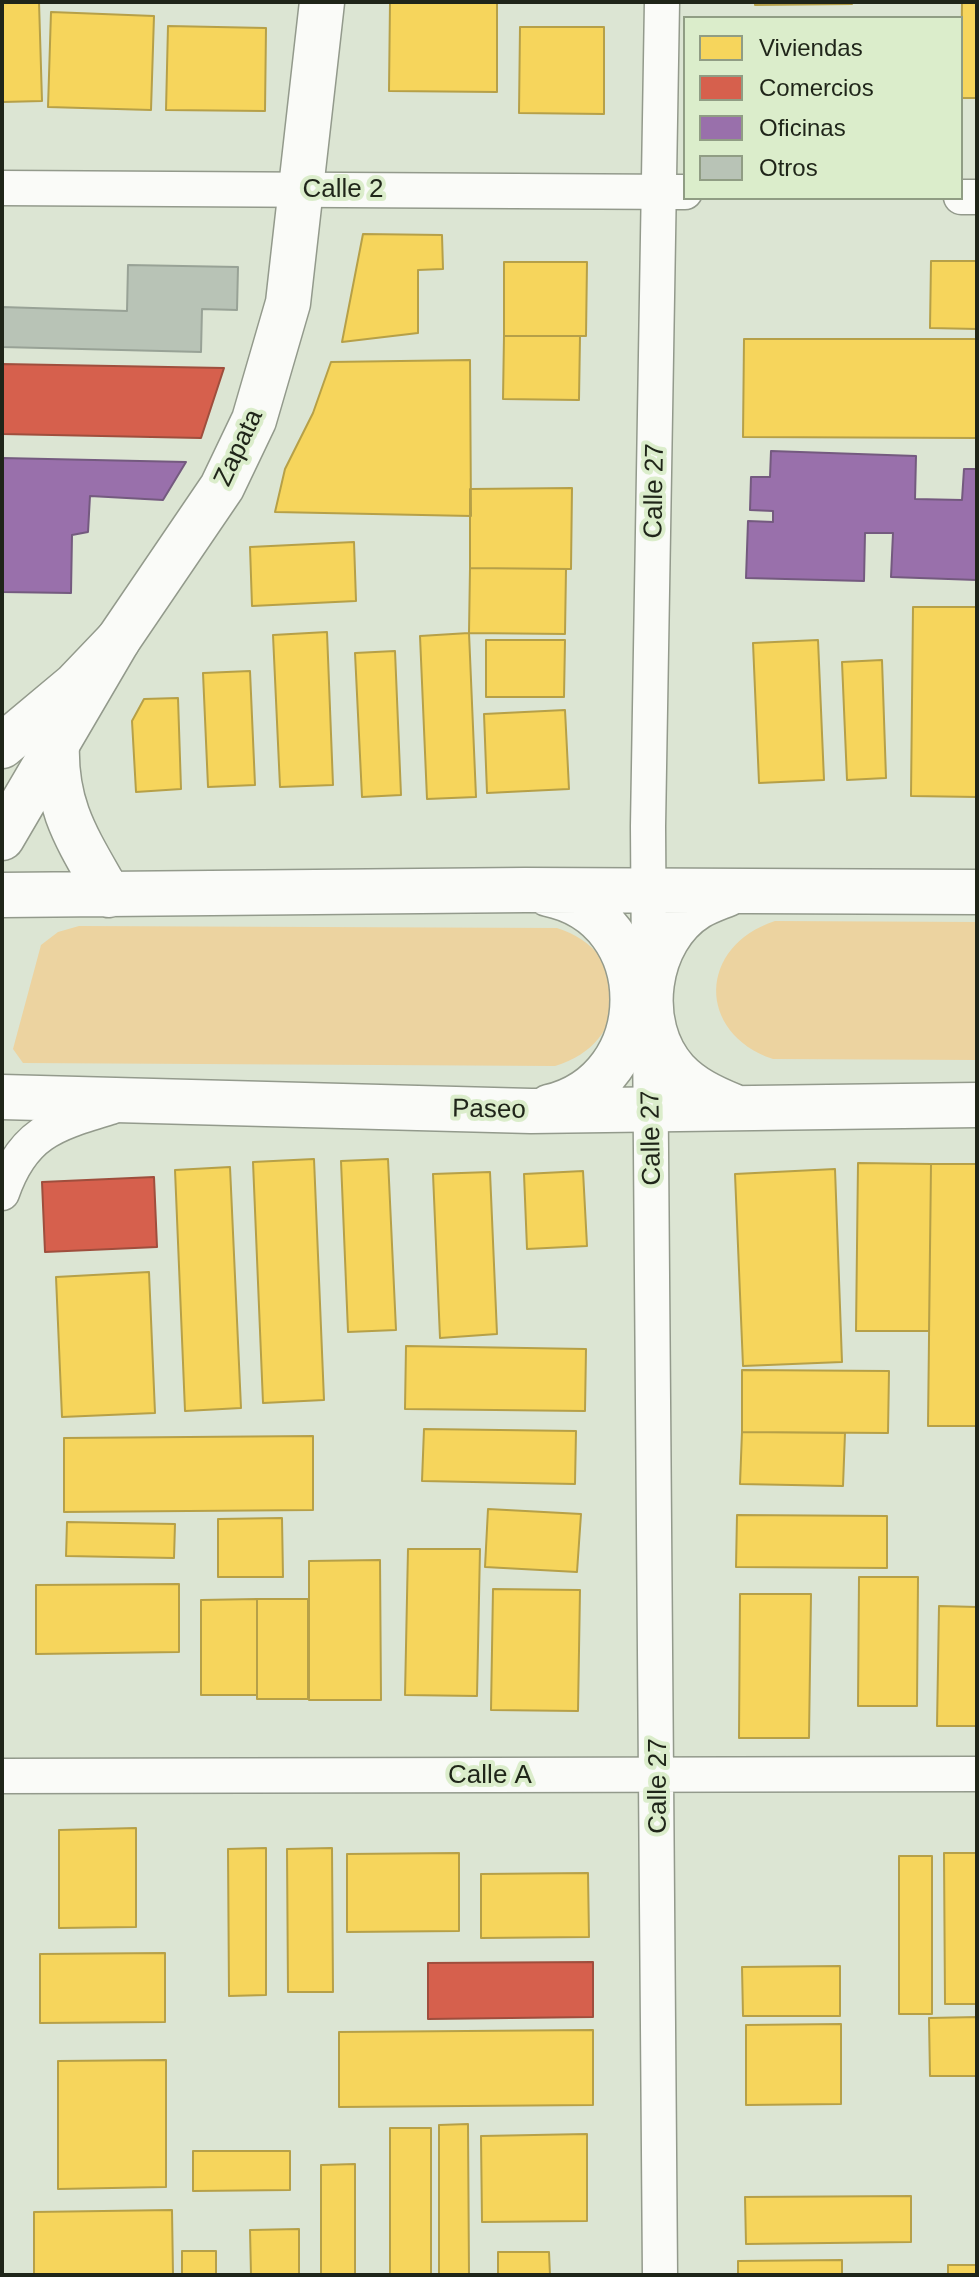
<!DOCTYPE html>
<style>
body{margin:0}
#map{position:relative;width:979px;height:2277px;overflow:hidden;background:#dce5d3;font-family:Arial,sans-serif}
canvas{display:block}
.frame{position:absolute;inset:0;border:4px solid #1f2519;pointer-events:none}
.legend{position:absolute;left:683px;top:16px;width:280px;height:184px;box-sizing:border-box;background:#dbedcb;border:2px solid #909d84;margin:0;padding:10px 14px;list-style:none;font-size:24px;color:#1f2519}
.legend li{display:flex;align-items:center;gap:16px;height:40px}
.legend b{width:40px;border:2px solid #909d84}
</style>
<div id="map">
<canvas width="979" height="2277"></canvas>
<div class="frame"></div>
<ul class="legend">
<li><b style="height:22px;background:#f6d55c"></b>Viviendas</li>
<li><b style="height:22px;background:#d6604d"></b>Comercios</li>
<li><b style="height:22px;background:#9970ab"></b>Oficinas</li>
<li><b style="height:22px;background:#b8c3b6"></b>Otros</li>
</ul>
</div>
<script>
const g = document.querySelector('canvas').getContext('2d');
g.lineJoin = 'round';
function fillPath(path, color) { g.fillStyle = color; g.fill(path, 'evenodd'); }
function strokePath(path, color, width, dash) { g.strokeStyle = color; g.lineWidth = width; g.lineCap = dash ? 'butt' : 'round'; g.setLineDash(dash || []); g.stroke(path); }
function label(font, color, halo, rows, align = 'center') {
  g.font = font + ' Arial,sans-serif'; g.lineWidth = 8; g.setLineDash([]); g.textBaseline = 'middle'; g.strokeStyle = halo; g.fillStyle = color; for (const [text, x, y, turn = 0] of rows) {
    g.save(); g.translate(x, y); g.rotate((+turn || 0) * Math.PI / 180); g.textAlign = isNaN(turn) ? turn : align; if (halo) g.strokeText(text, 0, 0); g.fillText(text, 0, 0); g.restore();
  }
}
fillPath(new Path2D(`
 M775,921L977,922V1060L773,1059C696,1033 698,946 775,921Z
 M79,926L557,928C634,952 632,1044 555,1066L23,1063L13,1049L41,945L58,932Z`), '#ecd3a0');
const homes = new Path2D(`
 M2,2H39L42,101L3,102Z
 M390,2H497V92L389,91Z
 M755,2H852V4L755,5Z
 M962,2H977V98H961Z
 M51,12L154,16L151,110L48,107Z
 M168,26L266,28L265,111L166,110Z
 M520,27H604V114L519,113Z
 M363,234L442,235L443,269L418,270V333L342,342Z
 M931,261H977V329L930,328Z
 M504,262H587L586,336H504Z
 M504,336H580L579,400L503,399Z
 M744,339H977V438L743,437Z
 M470,360L471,516L275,512L285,469L313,413L331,362Z
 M572,488L571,569L470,568V489Z
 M354,542L356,601L252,606L250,547Z
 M470,568L566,569L565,634L469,633Z
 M913,607H977V797L911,796Z
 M327,632L333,785L280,787L273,635Z
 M469,633L476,797L427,799L420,636Z
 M486,640H565L564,697H486Z
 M818,640L824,780L759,783L753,643Z
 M395,651L401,795L362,797L355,653Z
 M882,660L886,778L847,780L842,662Z
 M250,671L255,785L208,787L203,673Z
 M178,698L181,789L136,792L132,721L144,699Z
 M565,710L569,789L487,793L484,714Z
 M314,1159L324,1400L263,1403L253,1162Z
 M388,1159L396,1330L348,1332L341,1161Z
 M858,1163L931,1164L929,1331H856Z
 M931,1164H977V1426H928Z
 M230,1167L241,1408L185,1411L175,1170Z
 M835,1169L842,1362L743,1366L735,1174Z
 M583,1171L587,1246L527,1249L524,1174Z
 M490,1172L497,1334L440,1338L433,1174Z
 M149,1272L155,1413L62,1417L56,1277Z
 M406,1346L586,1349L585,1411L405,1409Z
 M742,1370L889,1371L888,1433L742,1432Z
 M424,1429L576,1431L575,1484L422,1481Z
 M742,1432L845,1433L843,1486L740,1484Z
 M313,1436V1510L64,1512V1438Z
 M488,1509L581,1514L577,1572L485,1567Z
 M737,1515L887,1516V1568L736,1567Z
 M282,1518L283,1577H218V1519Z
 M67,1522L175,1524L174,1558L66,1556Z
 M408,1549H480L477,1696L405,1695Z
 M380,1560L381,1700H309V1561Z
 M859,1577H918L917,1706H858Z
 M179,1584V1652L36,1654V1585Z
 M493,1589L580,1590L578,1711L491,1710Z
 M740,1594H811L809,1738H739Z
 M257,1599V1695H201V1600Z
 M257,1599H308V1699H257Z
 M939,1606L977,1607V1726H937Z
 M136,1828V1927L59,1928V1830Z
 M266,1848V1995L229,1996L228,1849Z
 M332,1848L333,1992H288L287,1849Z
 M459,1853V1931L347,1932V1854Z
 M944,1853H977V2004H945Z
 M899,1856H932V2014H899Z
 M588,1873L589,1937L481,1938V1874Z
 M165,1953V2022L40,2023V1954Z
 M840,1966V2016H743L742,1967Z
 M977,2017V2076H930L929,2018Z
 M841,2024V2104L746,2105V2025Z
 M593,2030V2105L339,2107V2032Z
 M166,2060V2187L58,2189V2061Z
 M468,2124L469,2275H439V2125Z
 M390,2128H431V2275H390Z
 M587,2134V2221L482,2222L481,2136Z
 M193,2151H290V2190L193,2191Z
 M355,2164V2275H321V2165Z
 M911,2196V2242L746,2244L745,2197Z
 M172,2210L173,2275H34V2212Z
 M299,2229V2275H251L250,2230Z
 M182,2251H216V2275H182Z
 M498,2252H549L550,2275H498Z
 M842,2260V2275H738V2261Z
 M948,2265H977V2275H948Z`);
fillPath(homes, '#f6d55c');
strokePath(homes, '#b6a048', 2);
const shops = new Path2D(`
 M2,364L224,368L201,438L2,434Z
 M154,1177L157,1247L45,1252L42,1182Z
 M593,1962V2017L428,2019V1963Z`);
fillPath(shops, '#d6604d');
strokePath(shops, '#9f4e3d', 2);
const offices = new Path2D(`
 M771,451L916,456L915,499L962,500L964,469H977V580L891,577L893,533H865L864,581L746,578L748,521L773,522V511L750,510L751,477H770Z
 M2,458L186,462L163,500L90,496L88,532L72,535L71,593L2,592Z`);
fillPath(offices, '#9970ab');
strokePath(offices, '#745a7f', 2);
const building = new Path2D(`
 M128,265L238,267L237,310L202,309L201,352L2,347V307L127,311Z`);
fillPath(building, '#b8c3b6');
strokePath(building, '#98a296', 2);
const minor = new Path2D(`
 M2,188L685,192
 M961,197H977
 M649,973L648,826L662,2
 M650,1026L660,2275
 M2,1193C23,1132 55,1124 111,1107
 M2,1776L977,1774`);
const secondary = new Path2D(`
 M2,838L118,640L222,487L254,420L288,303L322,2`);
const primary = new Path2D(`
 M57,741C54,807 78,840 109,895
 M2,746L75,685L118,640
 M732,892C721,897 708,901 698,907C646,939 634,1025 676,1071C692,1088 711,1097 733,1106
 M548,894C661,917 660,1081 549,1107
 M2,895L525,890L977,892
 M2,1097L531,1111L977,1105`);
strokePath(minor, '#939a8c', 37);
strokePath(secondary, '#939a8c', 47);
strokePath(primary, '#939a8c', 47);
strokePath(minor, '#fafbf8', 34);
strokePath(secondary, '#fafbf8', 44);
strokePath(primary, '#fafbf8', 44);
label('26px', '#1f2519', '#dbedcb', [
 ["Calle 2",343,190],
 ["Zapata",239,448,-65],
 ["Calle 27",655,491,-89],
 ["Paseo",489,1110,1],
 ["Calle 27",652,1138,-91],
 ["Calle A",490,1776],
 ["Calle 27",659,1786,-90]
]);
</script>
